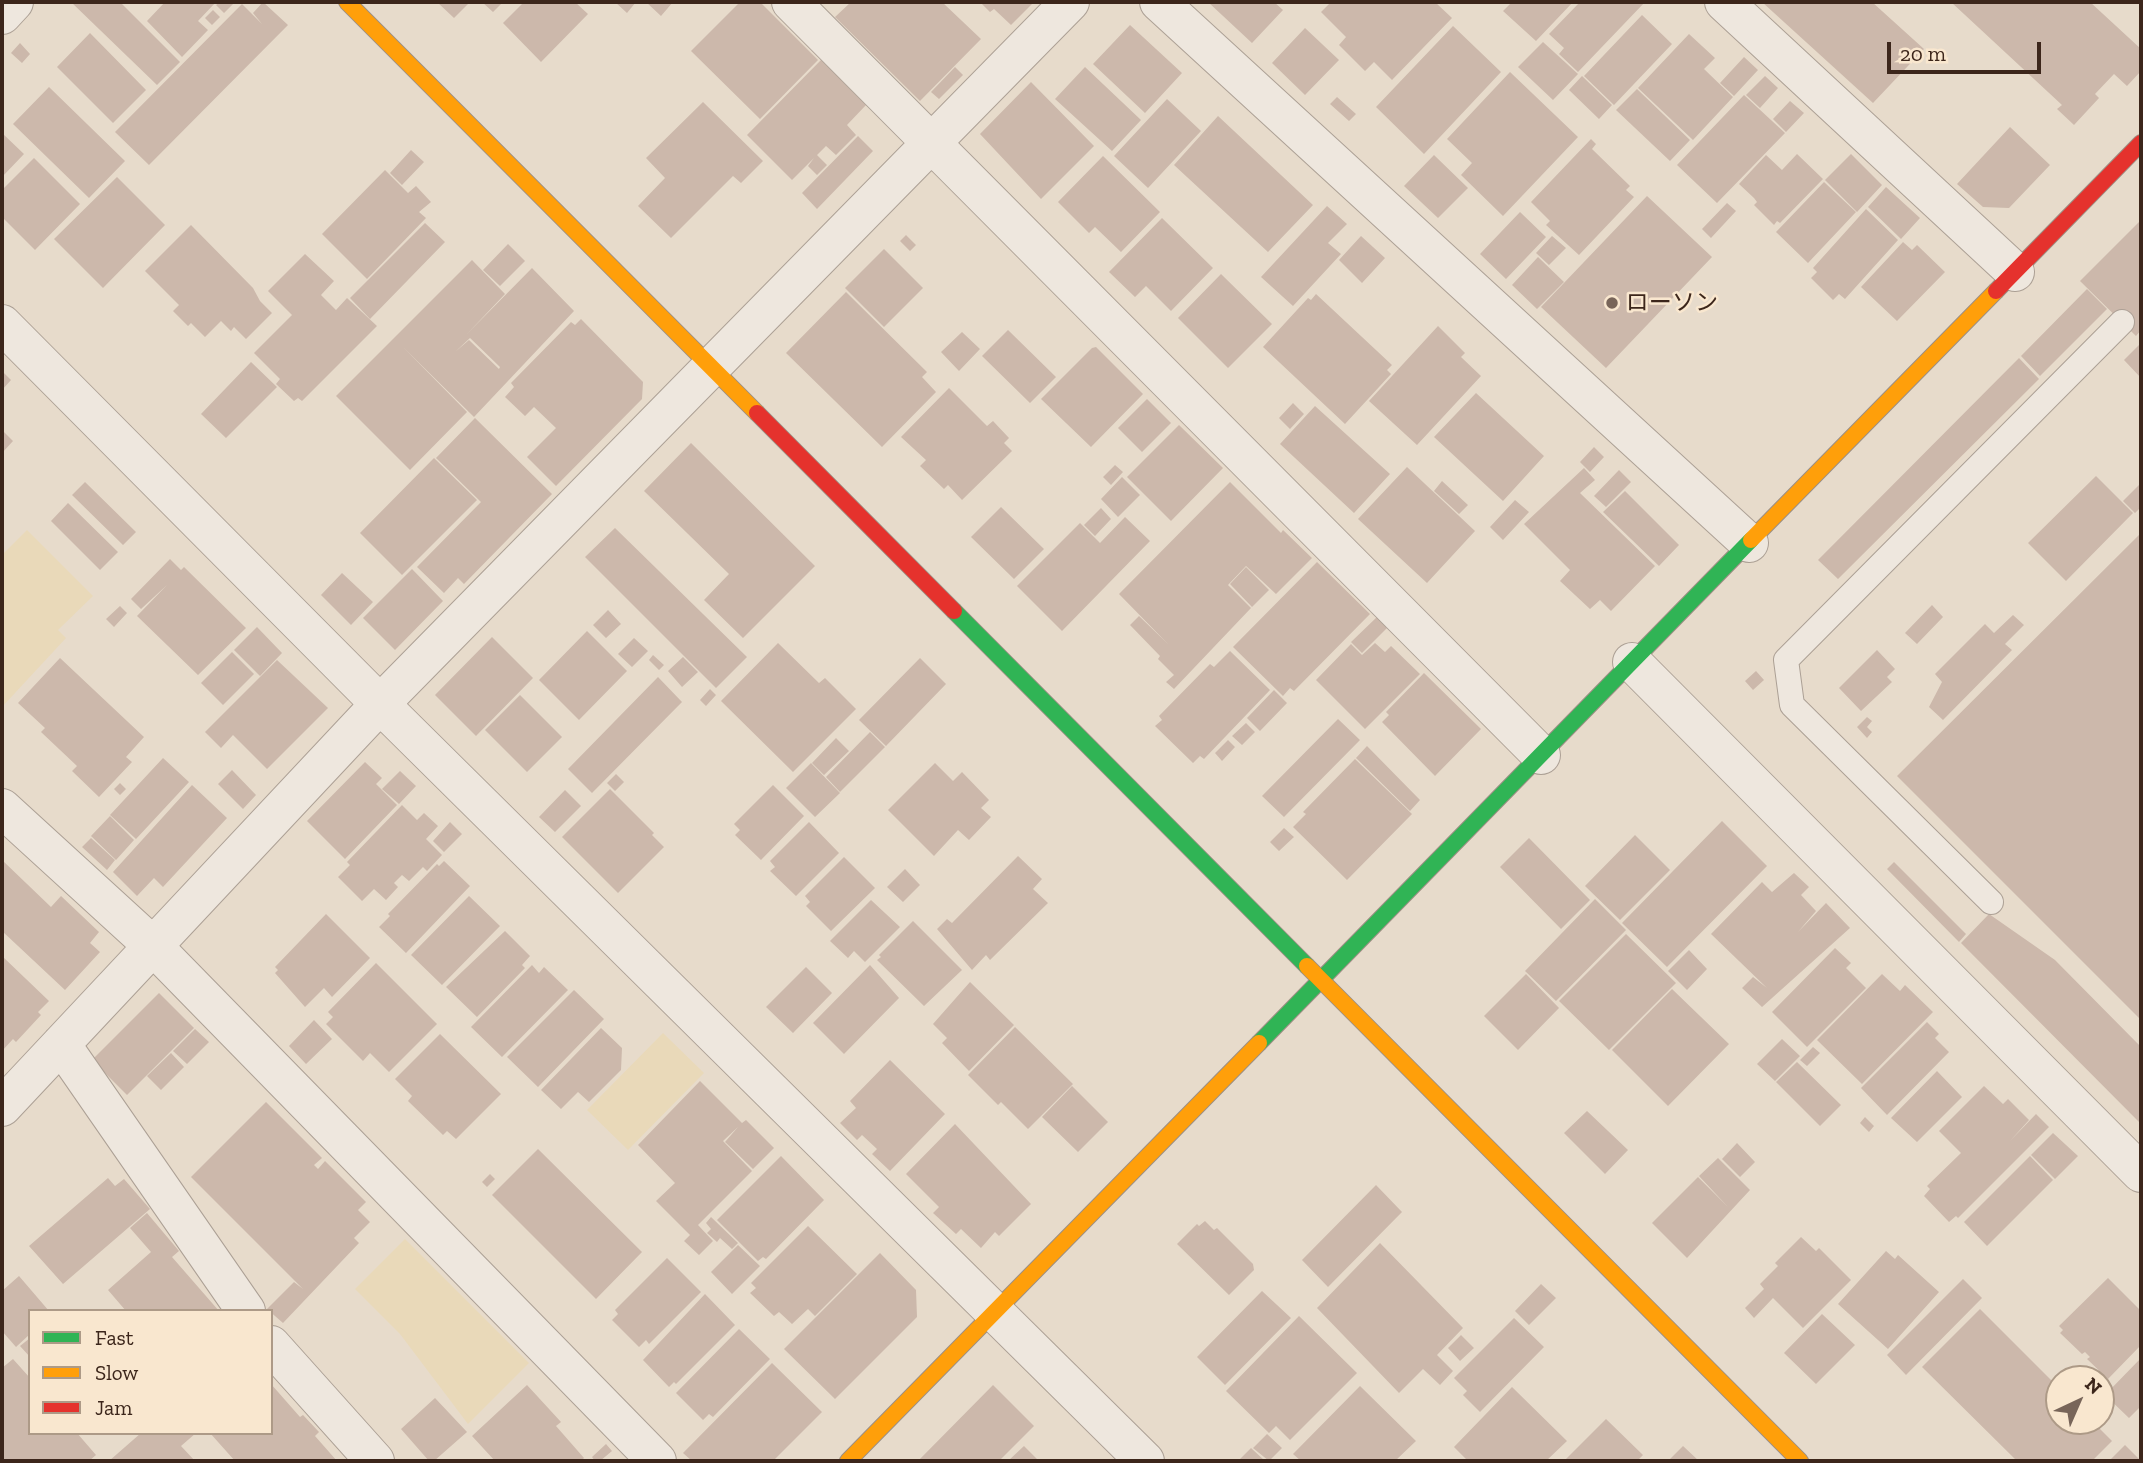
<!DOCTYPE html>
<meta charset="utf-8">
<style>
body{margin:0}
#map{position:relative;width:2143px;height:1463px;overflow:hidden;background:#e7dbcb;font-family:"Zilla Slab",serif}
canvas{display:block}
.frame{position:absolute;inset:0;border:4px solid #3c261b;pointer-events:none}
.legend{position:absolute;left:28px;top:1309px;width:245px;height:126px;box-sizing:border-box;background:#f9e7cf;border:2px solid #ad9a87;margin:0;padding:9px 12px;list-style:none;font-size:21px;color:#3c261b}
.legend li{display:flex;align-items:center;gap:14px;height:35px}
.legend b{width:35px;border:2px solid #ad9a87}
.north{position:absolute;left:2045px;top:1365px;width:70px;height:70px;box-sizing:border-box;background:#f9e7cf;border:2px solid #ad9a87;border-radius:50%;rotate:44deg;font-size:19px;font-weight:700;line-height:28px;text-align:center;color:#3c261b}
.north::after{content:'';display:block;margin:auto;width:24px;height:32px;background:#786559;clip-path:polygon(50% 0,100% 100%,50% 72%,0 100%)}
.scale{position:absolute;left:1887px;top:42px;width:154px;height:32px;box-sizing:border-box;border:4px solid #3c261b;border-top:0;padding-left:9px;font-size:21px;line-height:24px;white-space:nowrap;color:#3c261b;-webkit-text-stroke:5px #f9e7cf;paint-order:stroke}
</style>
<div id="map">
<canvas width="2143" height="1463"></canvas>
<div class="frame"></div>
<ul class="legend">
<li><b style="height:9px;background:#30b455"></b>Fast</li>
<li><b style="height:9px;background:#ff9f0a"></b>Slow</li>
<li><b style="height:9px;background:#e5322d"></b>Jam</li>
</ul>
<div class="north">N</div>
<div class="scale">20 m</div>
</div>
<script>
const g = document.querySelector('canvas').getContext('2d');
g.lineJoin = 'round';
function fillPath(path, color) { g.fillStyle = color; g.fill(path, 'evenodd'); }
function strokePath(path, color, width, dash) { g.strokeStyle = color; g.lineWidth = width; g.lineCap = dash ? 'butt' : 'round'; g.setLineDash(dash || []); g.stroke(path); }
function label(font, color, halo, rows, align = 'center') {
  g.font = font + ' "Zilla Slab","Noto Sans JP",serif'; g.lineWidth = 5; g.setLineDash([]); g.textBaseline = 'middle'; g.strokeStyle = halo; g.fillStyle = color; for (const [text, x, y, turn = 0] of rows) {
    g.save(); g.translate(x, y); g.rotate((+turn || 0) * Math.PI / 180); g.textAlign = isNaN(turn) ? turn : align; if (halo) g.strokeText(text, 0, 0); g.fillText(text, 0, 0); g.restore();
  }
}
fillPath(new Path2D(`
 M27,530L93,596L58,630L66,638L2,707V555Z
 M663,1033L704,1073L628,1150L587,1110Z
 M405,1239L529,1363L468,1424L400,1334L355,1289Z`), '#e9d9b9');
fillPath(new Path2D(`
 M71,2H120L180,62L157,85Z
 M165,2H216L198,21L208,30L182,57L147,21Z
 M220,2H235L224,13L216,5Z
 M263,2L288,25L149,165L115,132L242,4L262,24L253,13Z
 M437,2H470L454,18Z
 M482,2H503L493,12Z
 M524,2H575L588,14L541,62L503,23Z
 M615,2H636L627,13Z
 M646,2H673L661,16Z
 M740,2H760L818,60L760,119L691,51Z
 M851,2H942L981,39L920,101L835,17Z
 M980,2H1034L1011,25L994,9L990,12Z
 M1208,2H1274L1283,10L1252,43Z
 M1331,2H1435L1452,18L1392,80L1374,62L1365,71L1339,45L1346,37L1321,12Z
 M1512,2H1573L1536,41L1503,11Z
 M1580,2H1645L1578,72L1559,54L1564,48L1549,34Z
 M1762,2H1872L1924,49L1873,103Z
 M1951,2H2090L2141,49V71L2127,86L2114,74L2095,94L2099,98L2074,125L2057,109L2062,105Z
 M213,10L220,17L212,25L205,18Z
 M1642,15L1672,44L1614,105L1584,76Z
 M1130,25L1182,73L1145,113L1093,64Z
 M1453,26L1501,72L1424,154L1376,107Z
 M1305,28L1339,60L1305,95L1272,63Z
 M90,33L146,90L113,123L57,67Z
 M1689,34L1715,58L1704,69L1733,97L1693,140L1638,88Z
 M1543,42L1578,74L1553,100L1518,67Z
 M20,43L30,54L22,63L11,53Z
 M1744,57L1758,70L1734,96L1720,83Z
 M821,60L866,105L847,125L856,135L836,155L826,146L817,155L827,165L817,175L808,166L814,158L792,180L747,135Z
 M955,67L963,75L939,99L931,92Z
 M1085,67L1141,120L1112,151L1055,99Z
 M1510,72L1578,137L1503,216L1461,175L1472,163L1447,139Z
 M1582,76L1612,105L1599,119L1569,90Z
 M1765,76L1778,88L1760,108L1746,95Z
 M1031,82L1094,146L1041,199L980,134Z
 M49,87L125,161L89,198L13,124Z
 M1637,89L1690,140L1670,161L1616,110Z
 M1744,95L1785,133L1717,203L1677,165Z
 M1337,97L1356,114L1349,121L1330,104Z
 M1167,99L1201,131L1148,188L1114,156Z
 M1790,101L1804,113L1786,132L1773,119Z
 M703,102L763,161L741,183L733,176L671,238L638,206L665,178L646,158Z
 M1218,116L1313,205L1268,252L1174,165Z
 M2010,127L2050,165L2009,208L1983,207L1957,184Z
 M2,133L24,154L2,177Z
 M858,136L873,151L817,209L802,193Z
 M1591,139L1596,144L1592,149L1630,186L1626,190L1634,197L1579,255L1546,225L1550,221L1531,202Z
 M411,150L424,162L402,185L390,173Z
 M1797,154L1823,179L1780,223L1777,221L1774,225L1754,205L1757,202L1754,198L1739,184L1766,155L1782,170Z
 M1851,154L1882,185L1857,212L1825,180Z
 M1434,155L1468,188L1438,218L1404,186Z
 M1103,156L1160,212L1121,252L1095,227L1089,233L1058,202Z
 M34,158L80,204L35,250L2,217V190Z
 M385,170L408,193L416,186L431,202L419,212L426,218L367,279L322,234Z
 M117,177L165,225L103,288L54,239Z
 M1824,182L1856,212L1808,263L1776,232Z
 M1886,187L1920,218L1901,239L1868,207Z
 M1647,196L1712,257L1606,368L1541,307Z
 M1727,203L1736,211L1711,238L1702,229Z
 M1327,206L1347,224L1328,243L1341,254L1293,306L1261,277Z
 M1866,209L1898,240L1845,299L1839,294L1833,300L1811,278L1817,272L1813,268Z
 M1520,212L1546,237L1506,279L1480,254Z
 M1162,218L1213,268L1171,311L1146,286L1135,297L1109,272Z
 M2141,220V330L2136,336L2080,281Z
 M425,223L445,242L370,319L350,298Z
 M191,225L253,288L260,301L272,313L246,339L234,327L231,331L221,321L205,337L191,323L188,326L173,311L179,305L145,271Z
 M906,235L916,245L910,251L900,241Z
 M1361,236L1385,258L1362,283L1339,260Z
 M1552,236L1566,248L1549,265L1536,253Z
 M1903,242L1912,250L1917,245L1945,272L1897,321L1861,287Z
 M508,244L525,261L500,286L483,270Z
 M884,249L923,288L884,327L845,288Z
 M305,254L334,281L321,295L336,310L347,298L377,326L302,401L298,398L294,401L276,384L280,379L254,353L292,315L268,291Z
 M1538,257L1564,282L1537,309L1512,285Z
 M472,260L505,294L466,335L532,268L574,311L474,417L403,347L467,412L410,470L336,396ZM470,338L500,367L499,369L469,340L455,352Z
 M1221,274L1272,324L1228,368L1178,318Z
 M2087,289L2107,309L2040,376L2021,356Z
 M846,292L927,372L922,377L936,392L882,447L786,353Z
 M1316,294L1392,365L1387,370L1391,374L1345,424L1263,347L1308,298L1311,300Z
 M581,319L643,382L642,399L556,486L527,457L556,428L534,407L525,416L505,397L514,387L511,383L571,322L575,325Z
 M1438,326L1465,353L1461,357L1481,376L1417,445L1369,401Z
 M1008,330L1056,377L1030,403L982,356Z
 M962,332L980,349L959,371L941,352Z
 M2141,343V378L2124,360Z
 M1096,347L1143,394L1091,447L1041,399L1092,348Z
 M2019,358L2039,379L1838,579L1818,560Z
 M251,362L277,387L226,438L201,414Z
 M2,371L11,380L2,390Z
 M949,388L987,426L993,421L1009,438L1004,443L1012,451L962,500L948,485L944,489L920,466L926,460L901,437Z
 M1476,393L1544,456L1503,501L1434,437Z
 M1147,399L1171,423L1142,452L1118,428Z
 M1293,403L1304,414L1290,429L1279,418Z
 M1315,406L1390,474L1354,513L1280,444Z
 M475,418L552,494L464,584L458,578L444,593L417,567L481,502L436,458Z
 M1179,425L1223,468L1171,521L1127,477Z
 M2,430L13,441L2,453Z
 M691,443L815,566L743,638L704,600L729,574L644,491Z
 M1594,447L1604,457L1590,472L1580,462Z
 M434,458L477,500L402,575L360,533Z
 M1115,465L1123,472L1111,485L1103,477Z
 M1407,467L1475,531L1427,583L1358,519Z
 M1584,468L1595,480L1580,493L1655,566L1611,611L1600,600L1590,609L1560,581L1570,570L1524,524Z
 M1619,470L1631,482L1606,507L1594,496Z
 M2096,476L2133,513L2066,581L2028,543Z
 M1122,477L1140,495L1118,517L1101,499Z
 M1442,481L1468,505L1459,514L1434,491Z
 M85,482L136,532L123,545L72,495Z
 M1230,482L1281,533L1283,530L1312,558L1276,594L1246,566L1228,585L1251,608L1174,689L1166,682L1174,675L1158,659L1160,656L1130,625L1139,616L1168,644L1119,594Z
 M2141,483V507L2135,513L2123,501Z
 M1625,491L1679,545L1659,566L1603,512Z
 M1515,500L1529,512L1503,540L1490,527Z
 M68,503L118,552L100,570L51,521Z
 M1001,507L1044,549L1014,579L971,537Z
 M1101,508L1111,519L1095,536L1084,525Z
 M1125,517L1150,541L1062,631L1017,586L1080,523L1100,543Z
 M615,528L747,657L716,688L585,557Z
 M2141,533V1020L1897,776Z
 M170,559L181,570L184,567L246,628L198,675L137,616L167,585L141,609L131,599Z
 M1317,562L1370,614L1294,691L1290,688L1283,696L1233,647Z
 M1246,567L1269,590L1252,607L1230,584Z
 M412,569L443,601L395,650L363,618Z
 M342,573L373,602L351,625L321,595Z
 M1932,605L1943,617L1917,644L1905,633Z
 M120,606L127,613L114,627L106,619Z
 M608,610L621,624L606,638L593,625Z
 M2013,615L2024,625L2005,644L2012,650L1943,720L1929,707L1942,682L1935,674L1985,624L1994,633Z
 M1377,617L1387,628L1362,653L1351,642Z
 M257,627L282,653L260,676L234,650Z
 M587,631L627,671L579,720L539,680Z
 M492,637L533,678L476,736L435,695Z
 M634,638L648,651L632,667L618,654Z
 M778,643L819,683L825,678L856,709L793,772L721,701Z
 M1375,643L1385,652L1391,646L1420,674L1365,729L1316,680L1351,644L1362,655Z
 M1877,650L1895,669L1887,677L1892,682L1861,711L1839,688Z
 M1230,651L1270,690L1204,759L1200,756L1193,763L1155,726L1162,720L1159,716L1210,664L1214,667Z
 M232,652L254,674L223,705L201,683Z
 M653,655L664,665L659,670L649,660Z
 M683,657L698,672L682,687L668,671Z
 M60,658L144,737L126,757L132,762L99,797L72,771L77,766L41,732L45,728L18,703Z
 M920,658L946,684L886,746L859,720Z
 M277,660L328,708L267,769L233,735L221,748L205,732Z
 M1756,671L1764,680L1753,690L1745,681Z
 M1424,673L1481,729L1435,776L1382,722L1389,715L1386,712Z
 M658,677L682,702L592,793L568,769Z
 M710,689L716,695L706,706L700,700Z
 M1274,690L1287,703L1260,731L1247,718Z
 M520,695L562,737L527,772L485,730Z
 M1867,717L1872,721L1867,727L1872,732L1867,738L1857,727Z
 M1338,719L1360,740L1284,817L1262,796Z
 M1246,723L1255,732L1242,745L1232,736Z
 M870,732L885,747L840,792L826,777Z
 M836,738L849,751L824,775L812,763Z
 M1228,740L1235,747L1222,761L1215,753Z
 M1367,746L1420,800L1410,811L1356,758Z
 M163,758L189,782L136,839L110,815Z
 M1355,759L1412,814L1347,880L1293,827L1306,814L1303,812Z
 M365,762L382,778L376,784L397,805L345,859L307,821Z
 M811,763L840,793L815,817L786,788Z
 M935,763L953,781L962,772L989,800L981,808L991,817L969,840L958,830L934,856L888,810Z
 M232,770L256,795L243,809L218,784Z
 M400,771L416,786L399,804L382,789Z
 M616,774L624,782L615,791L607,783Z
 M120,783L126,789L120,795L114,789Z
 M192,785L227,818L163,887L154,878L137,896L113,872Z
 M773,785L804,816L761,860L735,835L740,830L734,824Z
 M610,789L654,833L652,835L664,847L618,893L562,837Z
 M565,790L581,806L555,832L539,817Z
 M402,805L417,820L424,813L438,826L426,839L442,855L427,871L423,867L409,881L402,875L394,883L398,887L386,900L374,889L362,901L338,877L350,865L347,862Z
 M110,816L134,840L116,860L91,836Z
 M1722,821L1767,866L1667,967L1622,923Z
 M450,822L462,834L444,852L433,841Z
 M809,822L839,853L796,896L770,871L775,867L770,861Z
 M1284,828L1294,837L1279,851L1270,842Z
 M1635,835L1670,870L1620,920L1585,886Z
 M91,838L115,860L107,870L82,847Z
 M1529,838L1590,900L1561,929L1500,867Z
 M1018,856L1042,879L1033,889L1048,903L990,960L986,955L972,970L937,929L947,919L952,923Z
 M844,857L875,888L831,931L806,906L810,902L805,896Z
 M2,860L51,907L61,896L99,932L90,943L100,952L65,990L2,931Z
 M444,861L470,886L406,953L379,927L390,916L388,914L437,864L439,866Z
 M1894,862L1966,934L1959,942L1887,869Z
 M905,869L920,885L903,902L887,887Z
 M1794,873L1809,887L1801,895L1816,911L1798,932L1826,903L1850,928L1762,1007L1742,988L1753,977L1767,988L1711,934L1762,882L1772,892Z
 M469,896L500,926L442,985L411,955Z
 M1595,899L1626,930L1556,1001L1525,971Z
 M871,900L900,927L865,962L854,951L848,958L830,941Z
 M326,914L370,958L332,997L324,988L305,1007L275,973L278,970L275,967Z
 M1989,914L2055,960L2141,1047V1124L1961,943Z
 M913,921L962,970L924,1006L877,960L881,957L879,955Z
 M505,931L530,956L522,965L525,968L477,1017L446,987Z
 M1626,934L1676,983L1609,1050L1559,1001Z
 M1835,948L1851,963L1846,968L1866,988L1807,1047L1772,1012Z
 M1689,950L1707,969L1687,990L1668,971Z
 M2,956L49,1001L38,1012L41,1015L16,1042L13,1039L2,1051Z
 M376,963L437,1024L389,1072L370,1053L363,1061L326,1024L333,1017L328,1012Z
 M532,965L539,973L544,967L568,990L502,1057L471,1027Z
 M870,965L899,998L844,1054L813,1023Z
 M806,967L832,993L793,1033L766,1007Z
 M1526,974L1559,1008L1518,1050L1484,1016Z
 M1882,974L1900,991L1905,985L1933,1012L1862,1084L1817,1040Z
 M970,982L1014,1025L969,1071L942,1043L947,1038L933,1024Z
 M1672,989L1729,1044L1668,1106L1612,1050Z
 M574,990L604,1019L538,1087L507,1057Z
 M159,993L194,1028L127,1095L92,1060Z
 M314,1020L332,1039L306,1064L289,1046Z
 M1927,1022L1939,1034L1935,1038L1949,1052L1887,1115L1861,1088Z
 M1015,1027L1073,1084L1028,1129L1001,1102L998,1105L968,1075Z
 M601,1028L622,1048L621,1070L589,1102L578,1092L561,1109L541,1090Z
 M195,1029L209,1042L187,1064L173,1051Z
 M440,1034L501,1094L456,1139L447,1131L443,1135L408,1101L412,1096L395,1079Z
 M1782,1039L1800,1056L1775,1081L1757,1064Z
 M1813,1047L1820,1053L1807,1066L1800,1060Z
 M171,1053L184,1067L161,1090L147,1076Z
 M890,1060L945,1114L890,1171L872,1154L877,1149L862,1135L857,1140L840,1123L856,1108L850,1101Z
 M1797,1062L1841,1105L1820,1126L1776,1082Z
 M1937,1071L1962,1097L1917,1142L1891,1118Z
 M700,1081L742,1123L746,1120L774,1148L753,1169L725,1142L738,1127L723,1141L752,1171L698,1225L713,1241L699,1255L684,1241L690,1235L656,1201L675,1183L638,1145Z
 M1072,1086L1108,1122L1078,1152L1042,1117Z
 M1984,1086L2003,1104L2008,1099L2029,1120L2010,1141L2036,1114L2049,1127L1958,1218L1956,1216L1949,1222L1924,1196L1930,1189L1927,1186L1961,1153L1939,1131Z
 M266,1102L322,1158L314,1165L318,1169L325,1161L366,1202L358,1210L370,1222L354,1238L359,1243L283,1323L267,1309L294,1282L303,1289L191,1177Z
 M1587,1111L1628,1150L1605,1174L1564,1133Z
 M1865,1117L1874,1126L1869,1132L1860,1123Z
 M955,1124L1031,1204L999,1236L995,1232L981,1248L961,1229L956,1234L933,1213L939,1207L906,1174Z
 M2053,1133L2078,1156L2055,1179L2031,1155Z
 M1737,1143L1755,1162L1740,1177L1722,1159Z
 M538,1149L642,1252L596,1299L492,1195Z
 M781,1156L824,1200L766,1259L763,1257L758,1261L717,1220Z
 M2030,1156L2053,1180L1987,1246L1964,1222Z
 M1718,1158L1750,1190L1687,1258L1652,1223L1698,1177L1728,1207L1699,1176Z
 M490,1174L495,1179L487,1187L482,1182Z
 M108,1178L115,1186L124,1179L150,1209L63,1284L29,1246Z
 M1376,1185L1402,1212L1328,1287L1302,1260Z
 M147,1213L179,1251L172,1257L219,1311H126L108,1290L151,1252L130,1228Z
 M711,1217L738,1243L732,1249L720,1238L717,1242L707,1233L711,1229L706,1223Z
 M1205,1221L1214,1230L1217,1228L1253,1264L1254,1270L1229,1295L1177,1244L1197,1224L1199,1226Z
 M808,1226L857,1274L815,1316L808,1309L792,1324L779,1312L774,1316L750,1293L756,1288L751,1283Z
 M1801,1237L1816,1251L1819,1248L1851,1280L1803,1328L1773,1298L1754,1318L1745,1308L1764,1289L1760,1284L1778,1266L1775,1263Z
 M1380,1243L1463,1328L1437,1355L1453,1371L1440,1385L1423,1369L1399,1393L1317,1308Z
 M738,1245L760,1266L732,1294L711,1272Z
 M1886,1251L1895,1259L1898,1255L1939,1292L1888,1349L1838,1304Z
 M880,1253L916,1290L917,1317L835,1399L784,1349Z
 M667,1258L701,1292L649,1344L646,1340L639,1347L612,1320L618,1314L615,1310Z
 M19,1276L49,1311H30V1334L16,1347L2,1331V1291Z
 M2108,1278L2141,1311V1345L2108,1379L2087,1359L2090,1357L2085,1352L2082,1354L2060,1333L2063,1330L2059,1326Z
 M1963,1279L1982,1298L1906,1375L1887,1355Z
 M1541,1284L1556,1298L1529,1325L1515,1311Z
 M1262,1291L1291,1318L1225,1385L1197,1357Z
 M705,1294L735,1325L676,1384L674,1382L669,1387L643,1360Z
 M1980,1309L2059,1388V1421H2092L2112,1441L2092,1461H2017L1922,1367Z
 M1822,1314L1855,1345L1816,1384L1784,1353Z
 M1299,1316L1357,1373L1290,1440L1276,1426L1269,1433L1226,1391Z
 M1514,1318L1544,1347L1480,1412L1463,1395L1467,1391L1454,1378Z
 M739,1329L770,1359L713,1417L709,1414L703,1420L676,1393Z
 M1461,1335L1474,1348L1460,1361L1448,1348Z
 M30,1338V1357L20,1346Z
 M2141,1358V1406L2129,1418L2105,1395Z
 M13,1359L30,1378V1433H77L96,1455L89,1461H5L2,1458V1368Z
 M772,1363L822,1412L773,1461H692L683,1453Z
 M271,1384L300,1417L303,1415L319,1432L315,1436L337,1461H235L210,1433H271Z
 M527,1385L561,1422L556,1426L584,1458L581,1461H495L472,1436Z
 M993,1385L1034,1426L999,1461H918Z
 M1360,1386L1416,1441L1395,1461H1301L1293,1454Z
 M1512,1387L1567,1441L1546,1461H1468L1454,1447Z
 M435,1398L467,1432L434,1461H429L401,1429Z
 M1606,1419L1643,1455L1637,1461H1564Z
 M141,1433H196L181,1446L195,1461H109Z
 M1267,1434L1282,1448L1269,1461L1253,1448Z
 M606,1444L612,1451L600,1461H595L592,1457Z
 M2125,1445L2141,1461H2109Z
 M1024,1446L1039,1461H1008Z
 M1683,1446L1699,1461H1668Z
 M1251,1448L1265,1461H1238Z`), '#ccb8ab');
const lane = new Path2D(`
 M1991,902L1792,705L1786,660L2122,322`);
const street = new Path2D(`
 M791,2L1541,755
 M1159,2L1749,543
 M1724,2L2015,272
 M2,15L14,2
 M2,324L380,704L1145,1461
 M1632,662L2141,1173
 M2,808L153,946L657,1461
 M61,1044L246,1311
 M2,1107L380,704L1070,2
 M271,1345L375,1461`);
const fast = new Path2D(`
 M954,611L1307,966
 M1259,1043L1751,540`);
const slow = new Path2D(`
 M347,2L757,413
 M1751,540L1996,291
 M1307,966L1800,1461
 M848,1461L1259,1043`);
const jam = new Path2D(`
 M1996,291L2141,143
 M757,413L954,611`);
strokePath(lane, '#aca095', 26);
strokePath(street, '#aca095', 40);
strokePath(fast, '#9c8f84', 18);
strokePath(slow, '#9c8f84', 18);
strokePath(jam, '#9c8f84', 18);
strokePath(lane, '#eee7de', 24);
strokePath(street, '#eee7de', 38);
strokePath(fast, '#30b455', 16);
strokePath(slow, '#ff9f0a', 16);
strokePath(jam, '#e5322d', 16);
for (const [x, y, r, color] of [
 [1612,303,7,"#786559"]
]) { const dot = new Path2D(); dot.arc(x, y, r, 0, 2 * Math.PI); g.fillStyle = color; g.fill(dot); strokePath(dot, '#f9e7cf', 2.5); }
label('23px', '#3c261b', '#f9e7cf', [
 ["ローソン",1626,303]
], 'left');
</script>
